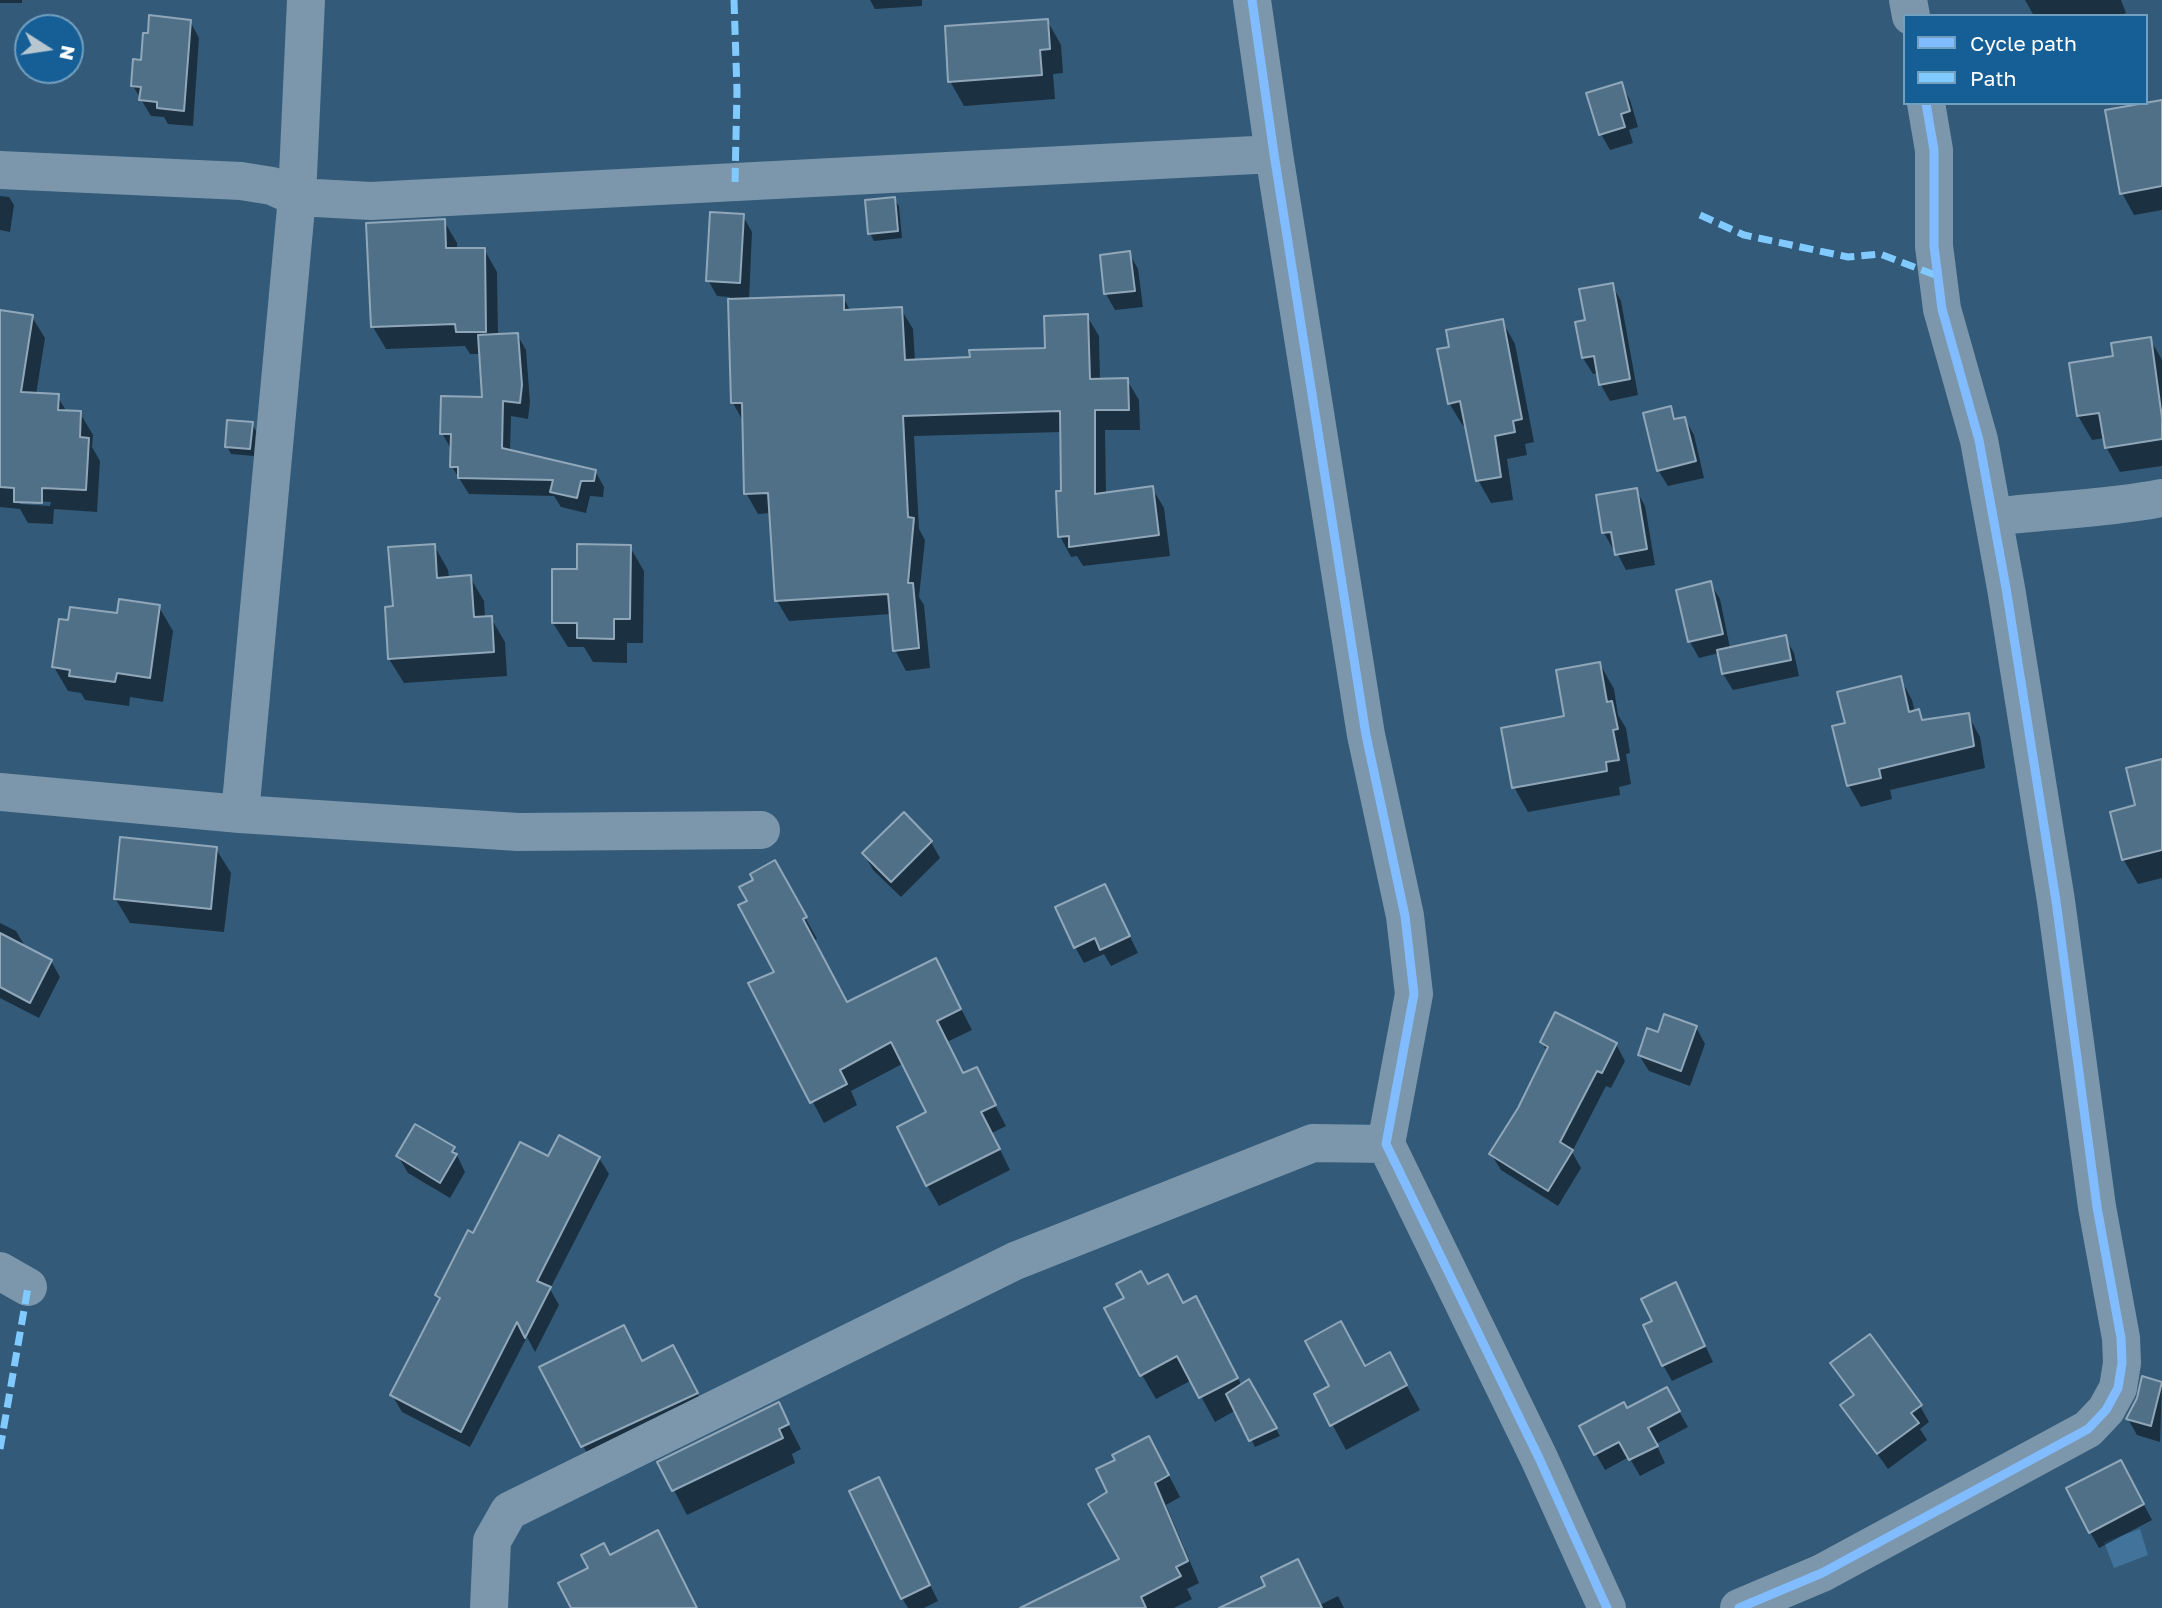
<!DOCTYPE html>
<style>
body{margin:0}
#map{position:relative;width:2162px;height:1608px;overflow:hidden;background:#335b79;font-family:"Golos Text",sans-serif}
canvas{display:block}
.legend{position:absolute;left:1903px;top:14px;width:245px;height:91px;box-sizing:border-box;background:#165f96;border:2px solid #739fc0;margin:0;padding:9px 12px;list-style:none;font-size:21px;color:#fff}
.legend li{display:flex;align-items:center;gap:14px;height:35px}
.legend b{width:35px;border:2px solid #739fc0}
.north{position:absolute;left:14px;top:14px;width:70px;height:70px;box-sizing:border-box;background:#165f96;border:2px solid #739fc0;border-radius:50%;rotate:102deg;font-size:19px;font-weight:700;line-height:28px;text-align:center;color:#fff}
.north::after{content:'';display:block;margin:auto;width:24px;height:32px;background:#b8c6d0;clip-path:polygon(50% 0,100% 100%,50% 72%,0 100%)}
</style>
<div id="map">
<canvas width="2162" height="1608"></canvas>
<ul class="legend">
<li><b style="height:9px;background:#80bcff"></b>Cycle path</li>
<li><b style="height:9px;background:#80caff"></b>Path</li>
</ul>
<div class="north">N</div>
</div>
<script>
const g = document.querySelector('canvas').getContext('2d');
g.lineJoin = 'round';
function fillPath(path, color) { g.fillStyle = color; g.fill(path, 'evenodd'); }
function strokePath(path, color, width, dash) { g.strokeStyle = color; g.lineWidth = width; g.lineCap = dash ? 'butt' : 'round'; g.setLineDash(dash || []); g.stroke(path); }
fillPath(new Path2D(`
 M2140,1529L2148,1555L2114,1568L2104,1542Z`), '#42749b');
fillPath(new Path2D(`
 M0,0H22V3H0Z
 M870,0H922V6L875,9Z
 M2025,0H2121L2126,13L2118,16H2034Z
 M1047,20L1061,45L1063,73L1053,74L1055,99L964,106L950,81Z
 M190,21L199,38L193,126L168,124L164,117L151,116L133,86L143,62Z
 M1621,84L1630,100L1638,127L1629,130L1633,143L1610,150L1601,134Z
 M2162,102V210L2134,215L2122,193Z
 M0,196L9,197L14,205L10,232L0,230Z
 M894,199L899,206L902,238L874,241L870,233Z
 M743,216L752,232L749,300L843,297L851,312L901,309L913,329L915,361L972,359L1047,350L1087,316L1099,336L1100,380H1127L1139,400L1140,430H1105L1106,494L1152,488L1164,508L1170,556L1083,566L1077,556L1071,557L1060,536L1063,493L1062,432L914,436L919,529L925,540L919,597L924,605L930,668L906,671L895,650L891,614L789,621L777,601L771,513L758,514L746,493L744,423L733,403L730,297L717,296L708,280Z
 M444,221L457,243V250L484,249L497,272L498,336L517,334L526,350L530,402L528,419L511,416L510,451L595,471L604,487L603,497L590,496L586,513L561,507L554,496L469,494L452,467L451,449L442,433L484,398L481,354H470L465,346L386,349L373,327Z
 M1129,253L1138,269L1143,307L1115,310L1106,294L1102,256Z
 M1612,285L1621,301L1638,395L1610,401L1601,385L1599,373L1593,374L1583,358L1587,321Z
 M0,312L32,317L45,338L36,395L57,396L67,412L80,413L93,435L92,447L100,461L97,512L54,509L53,524L28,523L20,509L0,507ZM20,500L51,502L50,506L20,504Z
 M1502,321L1515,344L1534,442L1525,444L1527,455L1507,459L1513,500L1491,503L1478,480L1466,425L1463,426L1449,403L1451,348Z
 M2150,339L2162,360V466L2120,472L2106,447L2105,438L2092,440L2078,416L2115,358Z
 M1670,408L1677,420L1685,419L1694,435L1704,478L1668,486L1658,470Z
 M252,424L256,431L254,456L231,454L227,446Z
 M1636,490L1645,506L1655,565L1626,570L1615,549H1613L1604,533Z
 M434,545L448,570L449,578L470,577L484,601L485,618H491L505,642L507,676L404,683L389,659L394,608Z
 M630,547L644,571L643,643H627V663L593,662L584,647H568L553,623L579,571Z
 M1710,583L1720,599L1730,648L1785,637L1794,653L1799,676L1733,690L1723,674L1719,653L1699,658L1690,642L1678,591Z
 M159,607L173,631L163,702L130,697L129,706L85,700L81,693L68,691L54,667L118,615Z
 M1600,664L1614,689L1618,715L1626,728L1630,753L1626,754L1631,784L1619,787L1620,795L1528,812L1514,787L1566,717Z
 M1900,678L1912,700L1915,712L1918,711L1924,722L1968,715L1980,737L1985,768L1890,790L1892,799L1861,807L1849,786L1834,727L1847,724Z
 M2162,761V878L2138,884L2123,859L2137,806Z
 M904,814L931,842L940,858L901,897L873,870L864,854Z
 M216,849L231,873L224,932L130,923L115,898Z
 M786,883L817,939L814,940L847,1004L936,960L972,1030L947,1042L964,1075L976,1069L1006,1126L992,1133L1010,1170L939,1206L927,1185L929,1113L904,1063L851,1091L857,1105L824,1123L750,984L776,973Z
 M1113,902L1138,953L1111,966L1104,954L1084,963L1075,947Z
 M0,923L16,931L26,948L51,961L60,977L39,1018L0,998Z
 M1696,1027L1705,1044L1690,1086L1649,1071L1639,1055L1659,1034Z
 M1542,1042L1616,1044L1625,1061L1611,1088L1606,1086L1572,1152L1581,1168L1558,1206L1501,1170L1491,1154L1519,1108L1547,1052Z
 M454,1149L465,1172L450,1198L408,1173L398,1156Z
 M599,1158L609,1174L550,1289L559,1305L535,1352L527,1337L470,1447L402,1412L392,1395L440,1301L437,1295L474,1235L548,1159Z
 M1676,1284L1713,1362L1672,1381L1663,1365L1654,1322Z
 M1148,1286L1184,1305L1209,1323L1242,1386L1249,1381L1280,1436L1255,1447L1236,1410L1215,1422L1192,1380L1156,1399L1142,1375Z
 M624,1327L643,1362L685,1369L709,1416L595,1468L541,1368Z
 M1833,1364L1920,1406L1929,1422L1920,1429L1927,1440L1888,1469L1843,1406L1855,1397Z
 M1365,1368L1403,1379L1420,1410L1346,1450L1316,1394Z
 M2143,1378L2162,1383L2160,1442L2137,1435L2128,1419L2139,1399Z
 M1666,1389L1688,1427L1656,1444L1665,1463L1640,1476L1629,1457L1605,1470L1581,1427L1627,1410Z
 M778,1404L801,1449L792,1454L795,1463L687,1515L660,1463Z
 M1117,1460H1161L1180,1497L1166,1505L1199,1583L1187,1589L1192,1599L1174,1608H1024L1122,1560L1110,1493Z
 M2130,1478L2152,1520L2099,1548L2090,1532Z
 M878,1479L938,1601L924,1608H908L902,1598Z
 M1298,1561L1320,1605L1338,1596L1344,1608H1251L1267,1587Z`), '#0007');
const building = new Path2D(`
 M149,15L191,20L184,111L157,108V102L139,100L141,87L131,86L133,59L141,60L143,33H148Z
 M1048,19L1050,49L1040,50L1042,75L948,82L945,26Z
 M1622,82L1630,111L1621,114L1625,127L1599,135L1586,93Z
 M2162,100V186L2120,194L2105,110Z
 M895,197L898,231L868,234L865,200Z
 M710,212L744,214L740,283L706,281Z
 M445,219L446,248H485L486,332H456L455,324L371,327L366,223Z
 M1130,251L1135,291L1104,294L1100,255Z
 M1613,283L1630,379L1599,385L1594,356L1582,358L1575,322L1585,320L1579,289Z
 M844,295V310L902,307L905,360L970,357L969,350L1045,348L1044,316L1088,314L1090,379L1128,378L1129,410H1095V494L1153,486L1159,535L1069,547V536L1058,537L1056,491H1061L1060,411L903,416L908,517L914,518L908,583H913L919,648L893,651L888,594L775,601L768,493L744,494L742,403H731L728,299Z
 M0,310L33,315L21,392L59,394L58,410L81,411L80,437L89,438L86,490L42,488V503L14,502V488L0,487Z
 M1503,319L1522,419L1513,421L1515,432L1495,436L1501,477L1476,481L1460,401L1448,404L1437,349L1449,347L1446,330Z
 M518,333L522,385L520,403L503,401L502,448L596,470L594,481H581L577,498L550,492L553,480L458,478V467H450L451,434H440L441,396L482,397L478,335Z
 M2151,337L2162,418V439L2105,448L2099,413L2077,416L2069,363L2113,356L2111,343Z
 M1671,406L1674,419L1685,417L1696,461L1657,471L1643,413Z
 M227,420L253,422L250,449L225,447Z
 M1637,488L1647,549L1615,555L1611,532L1602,533L1596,495Z
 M435,544L437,578L471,575L474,617L492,616L494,652L388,659L385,607L393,606L388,547Z
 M577,544L631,545L630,619H614V639L577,638V623H552V569H577Z
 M1711,581L1723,634L1688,642L1676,590Z
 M119,599L160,605L150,678L117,673L115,682L69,676L70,670L52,667L59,619L68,620L70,607L117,613Z
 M1786,635L1791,660L1722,674L1717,650Z
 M1600,662L1607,702L1612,701L1618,729L1613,730L1619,760L1606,762L1607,771L1512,788L1501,728L1564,716L1556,670Z
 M1901,676L1909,712L1919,709L1922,720L1969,713L1974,746L1879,769L1881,778L1847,786L1832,726L1845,723L1837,692Z
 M2162,759V850L2122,860L2110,812L2135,805L2126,768Z
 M904,812L932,841L891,882L862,853Z
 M120,837L217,847L211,909L114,899Z
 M775,860L807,917L803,919L847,1002L936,958L961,1009L937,1021L963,1073L977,1067L996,1105L981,1112L1000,1149L926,1186L897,1127L926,1112L891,1042L840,1070L847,1084L810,1103L748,983L774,972L738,905L747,901L739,887L753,880L750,874Z
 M1105,884L1130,936L1100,950L1095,938L1074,948L1055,907Z
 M0,933L52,960L30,1003L0,987Z
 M1555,1012L1617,1043L1602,1073L1597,1071L1560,1142L1573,1150L1548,1191L1489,1154L1518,1108L1548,1047L1540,1042Z
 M1664,1014L1697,1026L1681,1071L1638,1055L1647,1028L1658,1032Z
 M415,1124L455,1147L452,1152L457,1154L440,1183L396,1156Z
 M559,1135L600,1157L537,1281L551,1287L525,1338L517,1322L461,1432L390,1395L440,1298L435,1295L468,1230L473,1233L520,1142L548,1156Z
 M1141,1271L1148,1284L1168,1274L1183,1303L1196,1296L1238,1378L1199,1398L1177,1356L1140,1376L1104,1308L1124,1298L1116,1284Z
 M1676,1282L1705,1346L1662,1366L1643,1325L1652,1321L1641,1299Z
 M1341,1321L1365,1366L1390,1352L1407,1385L1330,1426L1314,1394L1329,1386L1305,1341Z
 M624,1325L642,1361L673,1345L698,1393L581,1447L539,1367Z
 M1870,1334L1922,1405L1911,1413L1919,1423L1877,1454L1840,1405L1854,1395L1830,1363Z
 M2142,1376L2162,1382L2151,1426L2126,1419L2137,1398Z
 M1249,1379L1277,1428L1249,1441L1226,1394Z
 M1667,1387L1680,1411L1648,1428L1658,1446L1629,1460L1619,1442L1594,1455L1579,1426L1624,1402L1627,1408Z
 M779,1402L789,1424L779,1429L783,1438L672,1491L657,1462Z
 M1149,1436L1169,1475L1155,1483L1188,1561L1176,1567L1181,1576L1141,1597L1146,1608H1020L1119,1559L1088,1504L1107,1492L1096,1469L1115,1460L1112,1455Z
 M2121,1460L2144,1504L2089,1533L2066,1488Z
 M879,1477L930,1585L901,1599L849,1491Z
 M658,1530L697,1608H571L558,1583L588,1568L581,1555L604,1543L610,1555Z
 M1298,1559L1322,1608H1219L1265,1586L1261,1577Z`);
fillPath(building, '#507088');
strokePath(building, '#90a7b9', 2);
strokePath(new Path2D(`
 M1252,0L1274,154L1366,735L1405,916L1414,994L1386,1144L1539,1458L1607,1608
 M1908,0L1911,16
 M0,170L241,181L272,186L297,197L371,201L1274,154
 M1993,517C2049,510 2106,509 2162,498
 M0,792L240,814L518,832L761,830
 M240,814L297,197L306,0
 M0,1271L28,1287
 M489,1608L492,1541L509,1511L1015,1261L1313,1143L1386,1144
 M1739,1608L1822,1573L2088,1429L2106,1410L2118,1388L2122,1363L2121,1338L2097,1207L2056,901L2006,588L1979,440L1942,309L1934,246V150L1926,103`), '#7c97ab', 38);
strokePath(new Path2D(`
 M734,0L737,91L735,182
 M1700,215L1744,235L1848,257L1880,254L1938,276
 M0,1449L28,1287`), '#80caff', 7, [14, 7]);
strokePath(new Path2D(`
 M1252,0L1274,154L1366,735L1405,916L1414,994L1386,1144L1539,1458L1607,1608
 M1739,1608L1822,1573L2088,1429L2106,1410L2118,1388L2122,1363L2121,1338L2097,1207L2056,901L2006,588L1979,440L1942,309L1934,246V150L1926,103`), '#80bcff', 9);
</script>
